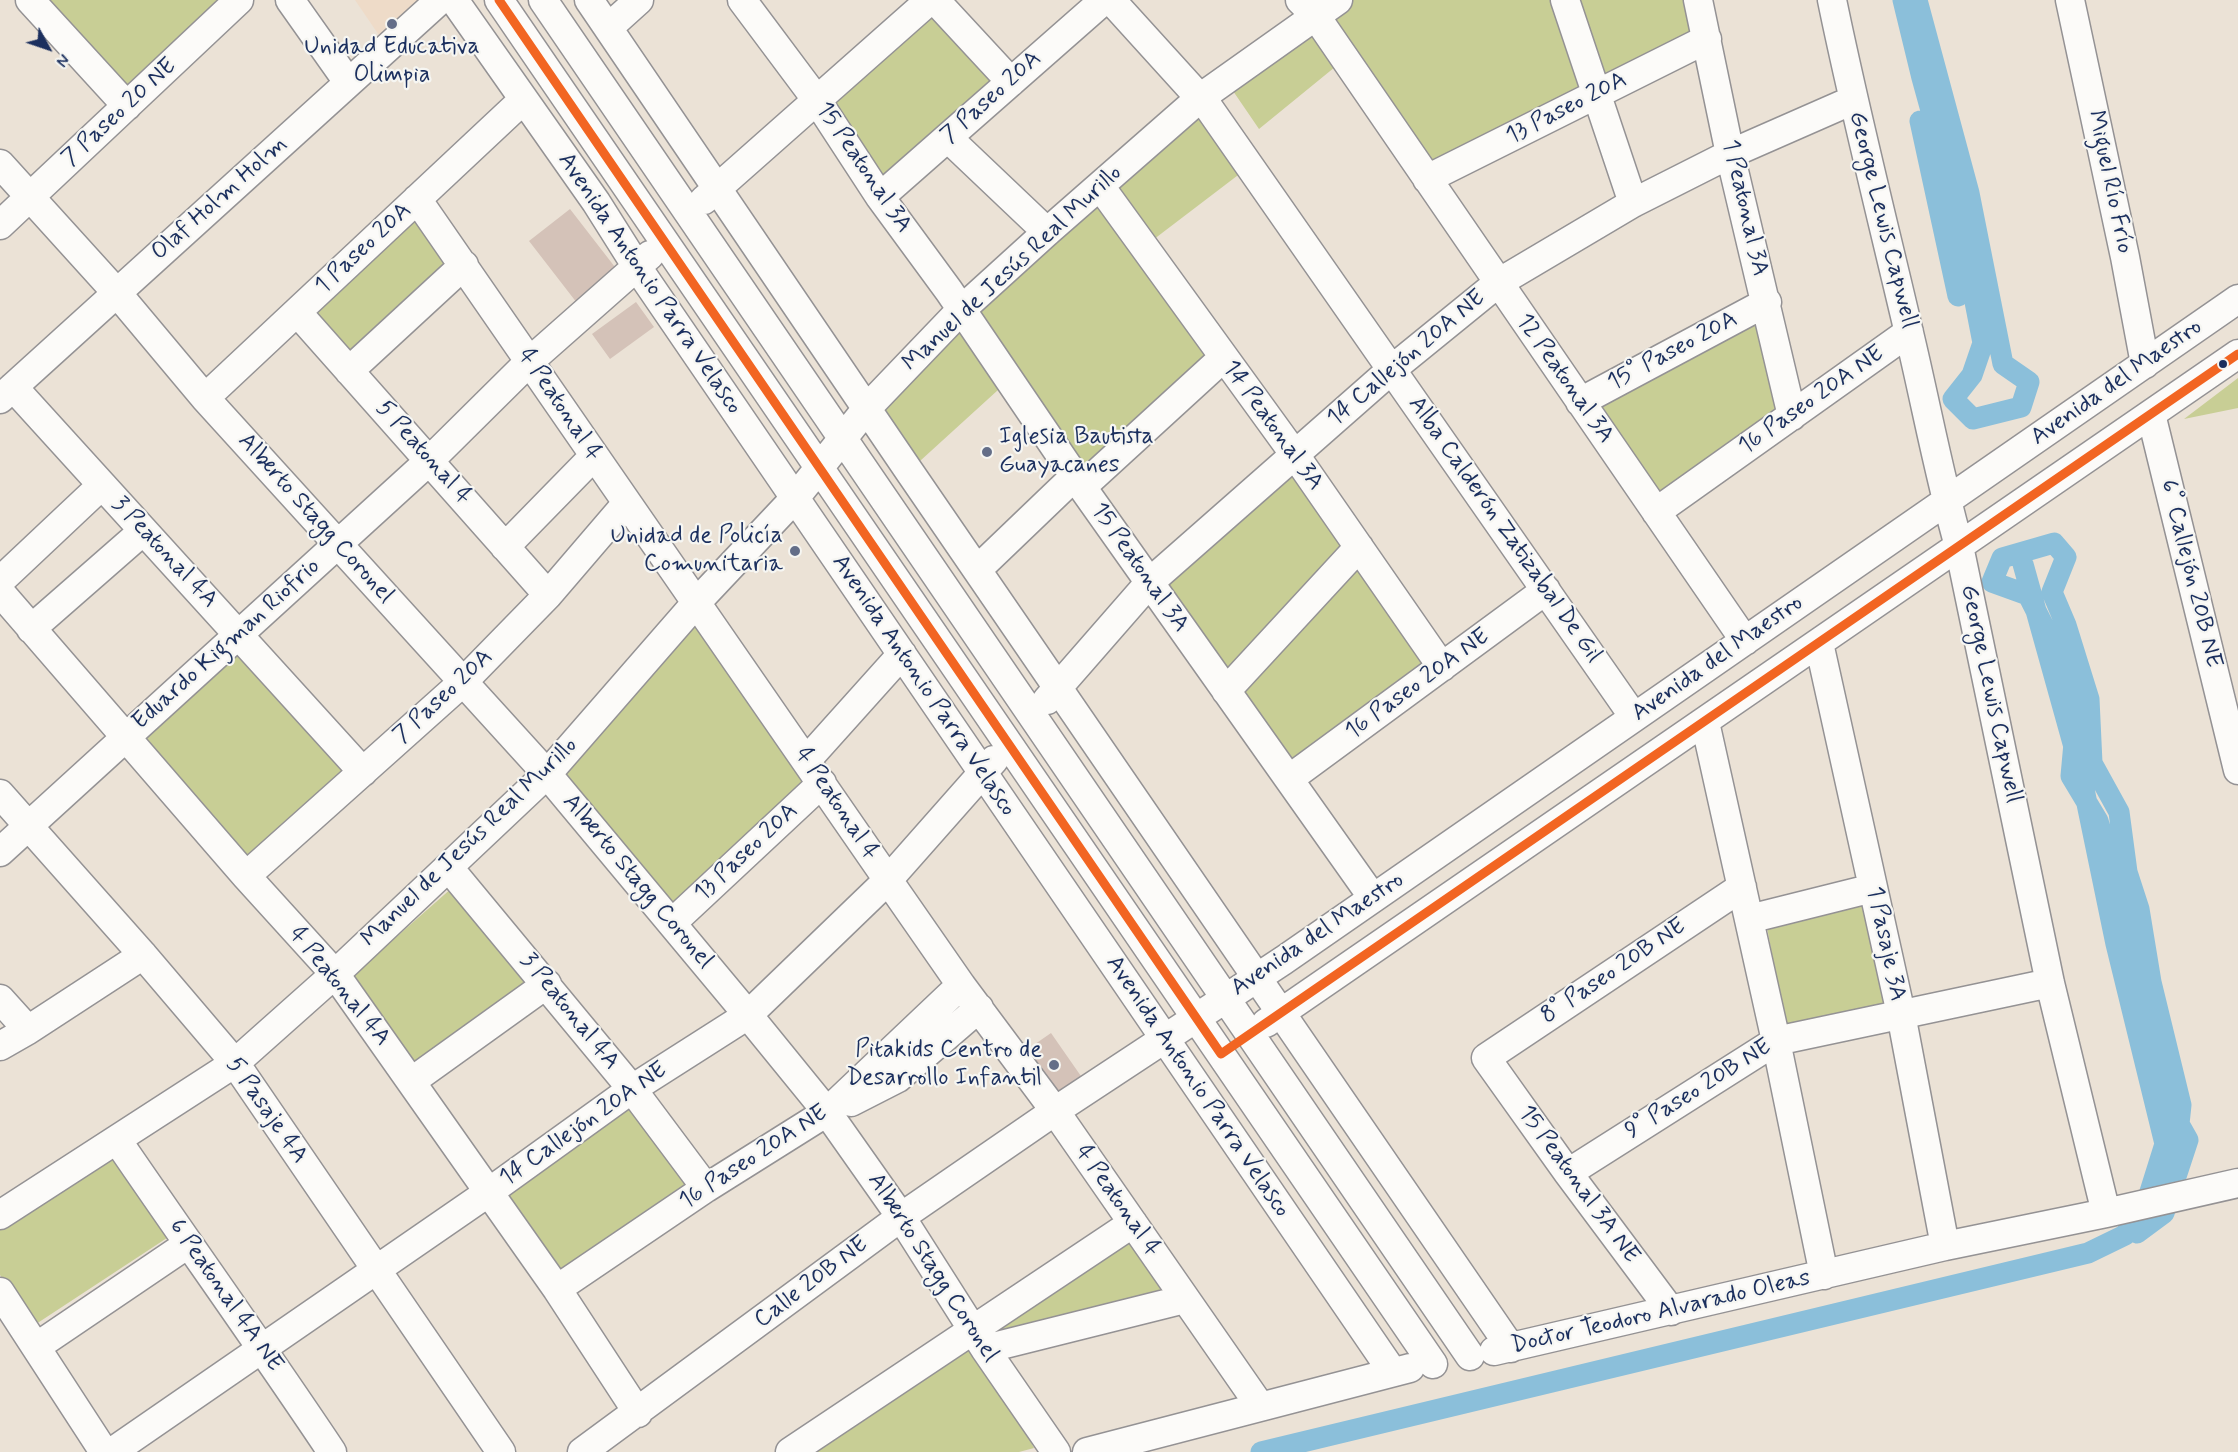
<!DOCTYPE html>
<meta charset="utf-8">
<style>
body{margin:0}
#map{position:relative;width:2238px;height:1452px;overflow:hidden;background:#ebe2d6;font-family:Mynerve,sans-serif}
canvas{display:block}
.north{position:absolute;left:18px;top:18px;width:60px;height:60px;-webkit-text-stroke:4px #f6f6f2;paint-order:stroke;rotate:130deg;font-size:16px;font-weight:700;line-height:24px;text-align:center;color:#1b2f5e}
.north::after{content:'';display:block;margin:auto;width:21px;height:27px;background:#1b2f5e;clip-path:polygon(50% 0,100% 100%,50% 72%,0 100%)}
</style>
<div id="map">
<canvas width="2238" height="1452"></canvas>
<div class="north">N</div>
</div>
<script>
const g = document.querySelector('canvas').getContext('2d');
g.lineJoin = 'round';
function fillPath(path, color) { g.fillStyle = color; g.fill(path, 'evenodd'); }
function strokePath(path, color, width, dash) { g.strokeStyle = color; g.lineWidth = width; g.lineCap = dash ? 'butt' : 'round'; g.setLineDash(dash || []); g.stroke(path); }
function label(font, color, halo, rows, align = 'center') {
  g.font = font + ' Mynerve,sans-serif'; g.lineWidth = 4.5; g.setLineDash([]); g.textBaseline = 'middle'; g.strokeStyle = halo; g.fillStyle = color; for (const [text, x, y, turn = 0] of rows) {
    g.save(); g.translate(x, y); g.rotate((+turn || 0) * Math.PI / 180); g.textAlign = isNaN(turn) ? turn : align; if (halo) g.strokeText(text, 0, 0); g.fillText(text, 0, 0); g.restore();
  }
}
fillPath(new Path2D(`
 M355,0H440L387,47Z`), '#eedbc8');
fillPath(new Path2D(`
 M41,0H225L127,94Z
 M930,0L1011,82L880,197L816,99Z
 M1345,0H1698L1707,39L1427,179L1315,15Z
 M1303,25L1335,67L1259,129L1231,88Z
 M1209,108L1250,166L1145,246L1223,358L1083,486L1009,380L909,471L868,407Z
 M417,199L464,265L349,371L297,312Z
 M1767,302L1792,416L1656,512L1580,402Z
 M2238,378V408L2184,419Z
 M1292,457L1441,668L1289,779L1151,582Z
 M696,603L822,783L672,923L547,774Z
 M239,634L363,772L246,876L125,737Z
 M453,887L539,988L422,1079L351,977Z
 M1868,905L1890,1007L1785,1025L1766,922Z
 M632,1089L706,1188L557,1289L489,1192Z
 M117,1150L173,1234L33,1326L0,1275V1225Z
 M1132,1224L1184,1299L978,1338L1034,1448L1019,1452H791Z`), '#c8ce95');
strokePath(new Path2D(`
 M1903,0L1922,78L1954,194L1983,343L1972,375L1953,399L1973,419L2021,407L2029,382L2003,364L1969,193L1917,0
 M1920,121L1958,296
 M2054,543L2066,557L2052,592L2066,625L2089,699L2092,763L2119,812L2127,872L2139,909L2151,982L2181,1105L2179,1124L2188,1140L2164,1213L2137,1233L2155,1207L2172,1142L2165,1102L2139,1010L2124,942L2117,883L2098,821L2071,776L2076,721L2059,656L2028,595L1992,582L2002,558Z
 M1261,1452L2088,1253L2125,1235L2149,1195L2165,1144L2116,944L2079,765L2023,564`), '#8bbfda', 21);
fillPath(new Path2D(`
 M570,209L618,271L577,303L529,241Z
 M636,302L654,327L610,359L592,334Z
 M1051,1033L1083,1079L1057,1097L1025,1051Z`), '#d4c2b8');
const minor = new Path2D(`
 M30,0L127,106
 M290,0L348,82
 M454,0L596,202L637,267L1392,1371
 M499,0L1433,1364
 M543,0L1470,1356
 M589,0L909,471L1511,1348
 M742,0L816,99L880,197L949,291L1082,487L1373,898
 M935,0L1011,82
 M1111,0L1209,108L1634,717
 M1300,0L1315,15L1745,641
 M1565,0L1633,203
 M1698,0L1730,154L1792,416
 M1832,0C1855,112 1883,222 1909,333C1926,404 1939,476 1959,546L2050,983L2106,1213
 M2070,0L2125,257L2145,364
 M608,28L639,0
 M948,138L1047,232
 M0,164L117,293L205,398L547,774L748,1015L827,1112L901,1217L985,1349L1056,1452
 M1427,179L1707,39
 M1100,186L1295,455L1442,667
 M880,197L1104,0
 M417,199L888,880L961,985L1055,1111L1260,1406
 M704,200L930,0
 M0,225L239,0
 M297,312L548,595
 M349,371L464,265
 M13,387L363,772
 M205,398L523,100
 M0,399L440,0
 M1580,402L1767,302
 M2151,414L2238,770
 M1082,487L1223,358
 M1656,512L1909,332
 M505,547L594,456
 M978,569L1075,476
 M0,581L102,485
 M0,592L246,876L335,974L557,1289L638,1413
 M31,629L143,531
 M1819,643L1901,1014L1945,1246
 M1226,691L1359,547
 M1047,700L1150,582L1391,370L1498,283L1633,203L1730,154L1853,100
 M1705,722L1776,1041L1824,1275
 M806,761L902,654
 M1289,779L1546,590
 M0,794L143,955L235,1063L501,1452
 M0,852L429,461L530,361L650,255
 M449,868L632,1089L706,1188
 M246,876L463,682L548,595L626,504
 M1749,919L1873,888
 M672,923L822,783
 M0,999L28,1030
 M1266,1023L2238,354
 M0,1046L28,1030L143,955
 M412,1081L547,984
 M851,1102L898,1078L979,1008
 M117,1140C188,1244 262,1347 332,1452
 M1568,1173L1776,1041L2050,983
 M0,1215L235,1063L335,974L547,774L696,603L795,498L868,407L960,311L1047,232L1200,98L1338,0
 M557,1289L706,1188L827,1112L961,985
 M0,1292L104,1452
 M1671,1311L1568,1173L1486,1058L1742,887
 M36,1347L188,1244
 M985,1349L1185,1299
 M1494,1351L1945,1246L2106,1213L2238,1183
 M112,1452L489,1192L632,1089L748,1015L888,880L994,760
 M582,1452L901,1217L1055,1111L1284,960L2238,299
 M790,1452L1133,1223
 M1087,1452L1410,1368`);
strokePath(minor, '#949294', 31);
strokePath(minor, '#fcfbf9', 28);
strokePath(new Path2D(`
 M499,0L1221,1054L2238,354`), '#f26522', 9);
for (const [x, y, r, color] of [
 [392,24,6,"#646e88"],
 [2223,364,5,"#1b2f5e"],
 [987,452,6,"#646e88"],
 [795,551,6,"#646e88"],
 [1054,1065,6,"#646e88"]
]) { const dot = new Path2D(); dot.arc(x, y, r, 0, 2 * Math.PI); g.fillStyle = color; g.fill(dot); strokePath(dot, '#f6f6f2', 2); }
label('24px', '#1b2f5e', '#f6f6f2', [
 ["Unidad Educativa",392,48,"center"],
 ["Olimpia",392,76,"center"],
 ["Iglesia Bautista",999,438,"left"],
 ["Guayacanes",999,466,"left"],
 ["Unidad de Policía",783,537],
 ["Comunitaria",783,565],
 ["Pitakids Centro de",1042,1051],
 ["Desarrollo Infantil",1042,1079]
], 'right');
label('24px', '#1b2f5e', '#f6f6f2', [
 ["7 Paseo 20A",992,98,-42],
 ["13 Paseo 20A",1567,109,-27],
 ["7 Paseo 20 NE",120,113,-43],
 ["15 Peatonal 3A",863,168,56],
 ["Miguel Río Frío",2109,182,78],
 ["Olaf Holm Holm",220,199,-42],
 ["1 Peatonal 3A",1744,208,77],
 ["George Lewis Capwell",1882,220,76],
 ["1 Paseo 20A",364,249,-43],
 ["Manuel de Jesús Real Murillo",1013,269,-43],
 ["Avenida Antonio Parra Velasco",649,284,56],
 ["15° Paseo 20A",1673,352,-28],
 ["14 Callejón 20A NE",1407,359,-40],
 ["12 Peatonal 3A",1564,379,55],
 ["Avenida del Maestro",2117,383,-35],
 ["16 Paseo 20A NE",1812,401,-35],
 ["4 Peatonal 4",559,405,56],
 ["14 Peatonal 3A",1272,426,54],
 ["5 Peatonal 4",423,453,48],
 ["Alberto Stagg Coronel",315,519,48],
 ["Alba Calderón Zatizabal De Gil",1504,530,55],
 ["3 Peatonal 4A",164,553,47],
 ["15 Peatonal 3A",1139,568,55],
 ["6° Callejón 20B NE",2190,574,76],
 ["Eduardo Kigman Riofrio",227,645,-42],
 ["Avenida del Maestro",1718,659,-35],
 ["16 Paseo 20A NE",1418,685,-36],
 ["Avenida Antonio Parra Velasco",923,686,56],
 ["George Lewis Capwell",1990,694,78],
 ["7 Paseo 20A",444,697,-43],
 ["4 Peatonal 4",836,804,56],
 ["Manuel de Jesús Real Murillo",470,843,-44],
 ["13 Paseo 20A",747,853,-43],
 ["Alberto Stagg Coronel",637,882,50],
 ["Avenida del Maestro",1318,935,-34],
 ["1 Pasaje 3A",1885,944,78],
 ["8° Paseo 20B NE",1614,972,-34],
 ["4 Peatonal 4A",339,987,51],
 ["3 Peatonal 4A",569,1012,51],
 ["Avenida Antonio Parra Velasco",1197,1087,56],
 ["9° Paseo 20B NE",1699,1090,-32],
 ["5 Pasaje 4A",266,1111,55],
 ["14 Callejón 20A NE",584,1125,-35],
 ["16 Paseo 20A NE",754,1158,-33],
 ["15 Peatonal 3A NE",1578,1185,54],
 ["4 Peatonal 4",1117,1201,55],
 ["Alberto Stagg Coronel",932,1268,57],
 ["Calle 20B NE",812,1283,-37],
 ["6 Peatonal 4A NE",225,1296,55],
 ["Doctor Teodoro Alvarado Oleas",1661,1313,-13]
]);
</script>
